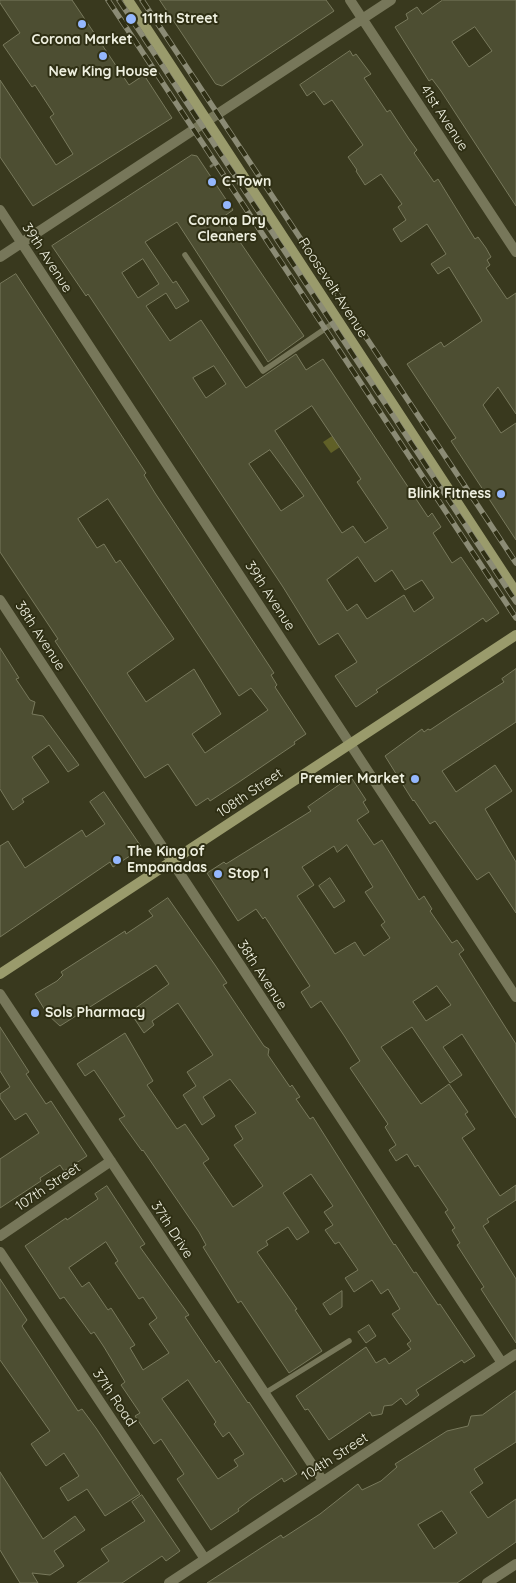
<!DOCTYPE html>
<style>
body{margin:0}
canvas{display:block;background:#39391e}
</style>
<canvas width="516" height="1583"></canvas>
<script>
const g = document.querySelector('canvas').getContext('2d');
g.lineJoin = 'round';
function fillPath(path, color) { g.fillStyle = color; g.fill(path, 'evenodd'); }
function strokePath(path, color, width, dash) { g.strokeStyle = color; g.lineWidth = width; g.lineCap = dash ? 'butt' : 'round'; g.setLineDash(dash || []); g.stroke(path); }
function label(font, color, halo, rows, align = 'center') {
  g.font = font + ' Quicksand,sans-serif'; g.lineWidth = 4; g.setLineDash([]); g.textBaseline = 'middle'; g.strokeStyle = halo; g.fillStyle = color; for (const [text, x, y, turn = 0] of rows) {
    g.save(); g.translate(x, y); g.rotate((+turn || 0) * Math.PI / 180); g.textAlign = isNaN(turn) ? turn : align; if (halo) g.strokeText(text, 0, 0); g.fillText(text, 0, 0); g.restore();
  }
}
fillPath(new Path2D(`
 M361,417L368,428L331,453L323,442Z`), '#606027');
const building = new Path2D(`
 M0,0H72L129,85L144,75L172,118L33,206L0,157V80L56,165L73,154L50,117L54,114L35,85L32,87L3,45L20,33L0,3Z
 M160,0H326L334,11L222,86L216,84Z
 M443,0H516V206L441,91L432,79L429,81L395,27L408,19L406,14L417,7L422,14ZM475,27L492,51L469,67L452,42Z
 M350,51L353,56L356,54L371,74L364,78L387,112L390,110L409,139L417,150L414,153L434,182L438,179L475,239L478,237L486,248L491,257L487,260L490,265L486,268L507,299L516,293V414L498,387L483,405L501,433L516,423V540L451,441L456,438L407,364L441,342L444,347L482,321L480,317L449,267L438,274L431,264L446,254L427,224L401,242L393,229L406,220L398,207L402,204L381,174L365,185L356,171L357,170L348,157L363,145L332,100L324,105L314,91L307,96L300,85Z
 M192,155L197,156L233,210L223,217L304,336L268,362L177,222L145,242L173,283L176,281L189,301L176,309L166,293L146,306L170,341L201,320L246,388L296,354L306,370L323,359L428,517L432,513L441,527L433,533L452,563L461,557L499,613L486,622L483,618L470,627L376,690L378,692L356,707L335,676L357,662L338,633L319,645L283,587L88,294L86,296L52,246ZM143,259L159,284L138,298L122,273ZM214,366L226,384L206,398L193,378ZM312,406L361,479L357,482L388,528L365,543L353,526L342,533L275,431ZM270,450L304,496L281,511L249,464ZM358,557L375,582L392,570L405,590L422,580L434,598L414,612L404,595L367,619L357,604L347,611L327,580Z
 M16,274L146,473L144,475L155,493L274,673L271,675L277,685L275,687L306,734L294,742L295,744L239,782L210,801L208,798L196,806L168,764L145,778L55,641L58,639L0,552V284ZM108,499L239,696L251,688L268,710L205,753L192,734L221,714L194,669L146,702L127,673L174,639L120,560L116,563L104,544L97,548L78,519Z
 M0,648L19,678L16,679L30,700L35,702L32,714L43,716L79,765L68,772L49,745L32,757L49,782L22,799L24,802L13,810L0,789Z
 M516,669V722L442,771L456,792L495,765L512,791L485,809L516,862V913L489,872L477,880L435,821L430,824L414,800L413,801L385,756L422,729L424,732L428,729L430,730L454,714L504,682L502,679Z
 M351,777L366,800L363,802L369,812L357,820L374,845L382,840L419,900L424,896L432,909L430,911L452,943L457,940L464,950L459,954L516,1044V1118L462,1034L443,1047L462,1075L450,1083L412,1027L381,1047L421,1104L449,1084L468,1112L465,1114L475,1129L462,1138L500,1196L516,1185V1200L487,1219L489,1222L483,1226L516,1279V1343L481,1289L484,1287L457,1245L460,1243L452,1230L455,1228L445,1212L448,1210L418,1165L415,1167L407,1154L396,1161L389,1150L396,1145L385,1127L388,1124L350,1068L360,1061L345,1037L321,1001L311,1008L301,992L310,986L265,917L263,919L256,909L238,921L207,873L224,862L226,864L311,811L308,807ZM347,845L373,887L365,892L385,922L381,925L390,938L364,956L355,942L335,954L297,896L314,885L302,867L334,846L337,852ZM437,986L451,1005L426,1021L413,1002Z
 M104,792L142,848L113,867L110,862L0,937V846L8,841L25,868L82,830L86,837L105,824L90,802Z
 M330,878L345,901L334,908L319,886Z
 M168,898L215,965L227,983L223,985L264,1046L269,1049L268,1055L290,1087L292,1085L300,1097L296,1099L310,1119L313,1117L394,1245L395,1244L414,1273L416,1272L438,1305L440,1304L475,1356L464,1363L462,1360L416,1390L419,1395L406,1405L401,1398L392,1405L384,1406L382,1414L372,1416L370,1412L329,1440L308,1409L305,1410L296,1396L366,1347L376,1363L385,1358L389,1364L411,1349L407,1344L411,1341L392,1314L400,1309L388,1289L381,1294L372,1280L354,1292L345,1278L358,1270L339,1242L335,1244L325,1230L333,1225L324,1212L333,1206L311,1174L283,1193L309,1232L297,1240L288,1227L266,1241L268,1245L257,1252L297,1309L295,1310L322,1351L289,1373L241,1301L238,1303L203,1247L206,1245L199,1232L143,1150L142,1151L119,1119L125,1116L94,1070L85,1076L77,1064L125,1033L153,1081L147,1085L177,1129L185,1124L209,1159L203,1163L233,1207L263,1186L234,1145L243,1139L235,1126L256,1113L230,1079L203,1097L215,1116L202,1125L183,1095L196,1086L187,1072L213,1055L178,1003L152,1021L154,1025L144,1033L130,1012L169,984L156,965L60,1026L48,1015L35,994L57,981L63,975L61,972L125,931L126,934L153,916L149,911Z
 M0,1027L29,1072L26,1074L46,1104L51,1101L87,1156L64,1171L60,1165L40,1178L41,1181L0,1208V1159L39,1133L26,1113L15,1120L0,1098V1094L10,1087L0,1071Z
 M107,1186L145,1244L140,1247L189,1315L185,1317L216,1363L219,1360L248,1403L249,1402L297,1474L284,1482L282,1478L251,1499L238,1509L239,1511L211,1530L177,1479L184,1474L161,1439L154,1444L135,1416L140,1413L121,1385L125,1382L104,1347L94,1332L91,1334L64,1297L60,1299L25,1246L66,1218L67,1220L98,1199L95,1194ZM106,1242L118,1261L115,1263L139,1299L143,1297L157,1318L149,1324L169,1353L143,1370L130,1348L135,1345L111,1308L108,1310L89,1282L82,1287L69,1268ZM188,1380L216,1422L214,1424L223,1437L229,1432L244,1454L234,1460L238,1466L218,1479L162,1399Z
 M0,1279L27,1320L22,1326L38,1350L78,1411L82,1409L96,1428L140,1494L105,1516L87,1489L68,1501L60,1488L79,1476L64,1453L46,1466L31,1444L50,1431L0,1360Z
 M342,1291V1307L330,1315L323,1304Z
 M369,1325L376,1336L366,1343L358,1332Z
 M516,1391V1442L474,1469L483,1483L470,1492L488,1518L516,1499V1542L457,1583H207L281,1535L283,1538L320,1514L358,1484L362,1490L381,1481L397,1467L395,1464L447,1431L468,1426L471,1416L482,1415ZM442,1511L457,1533L434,1549L418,1525Z
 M0,1472L43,1539L75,1516L85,1530L54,1551L64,1566L50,1575L32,1573L38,1583H20L0,1550Z
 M142,1495L180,1551L166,1561L162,1556L122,1583H77L109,1561L101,1549L145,1521L132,1502Z`);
fillPath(building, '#4d4e32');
strokePath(building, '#78795c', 1);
strokePath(new Path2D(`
 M210,167L214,164L211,159`), '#777760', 2.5, [5, 2.5]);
strokePath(new Path2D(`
 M185,255L263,371L338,320
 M265,1393L349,1341`), '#77775a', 5.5);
strokePath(new Path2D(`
 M350,0L516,252
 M0,210L516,997
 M0,257L391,0
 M0,600L502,1363
 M0,994L323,1481
 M0,1236L111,1161
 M0,1252L205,1559
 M169,1583L516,1354
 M487,1583L516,1564`), '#77775a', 10);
strokePath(new Path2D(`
 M128,0L516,592
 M0,974L516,635`), '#9a9b6c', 10);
const rail = new Path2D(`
 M108,0L516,618
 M119,0L516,602
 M142,0L516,563`);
strokePath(rail, '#8b8b75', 5.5);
strokePath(rail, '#2f2f14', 4, [11]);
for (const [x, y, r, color] of [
 [131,19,6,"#94b7fd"],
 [82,24,5,"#94b7fd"],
 [103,56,5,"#94b7fd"],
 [212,182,5,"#94b7fd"],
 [227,205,5,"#94b7fd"],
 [501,494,5,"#94b7fd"],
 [415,779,5,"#94b7fd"],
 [117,860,5,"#94b7fd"],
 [218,874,5,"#94b7fd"],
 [35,1013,5,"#94b7fd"]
]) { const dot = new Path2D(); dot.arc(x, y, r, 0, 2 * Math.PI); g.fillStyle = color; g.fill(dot); strokePath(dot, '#2f2f14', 2); }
label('bold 14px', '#eeefdf', '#2f2f14', [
 ["111th Street",142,19],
 ["Corona Market",82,40,"center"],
 ["New King House",103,72,"center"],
 ["C-Town",222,182],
 ["Corona Dry",227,221,"center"],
 ["Cleaners",227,237,"center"],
 ["Blink Fitness",491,494,"right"],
 ["Premier Market",405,779,"right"],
 ["The King of",127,852],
 ["Empanadas",127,868],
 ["Stop 1",228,874],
 ["Sols Pharmacy",45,1013]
], 'left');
label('14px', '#eeefdf', '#2f2f14', [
 ["41st Avenue",444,118,57],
 ["39th Avenue",47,258,57],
 ["Roosevelt Avenue",333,288,57],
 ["39th Avenue",270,596,57],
 ["38th Avenue",40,636,57],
 ["108th Street",250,793,-34],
 ["38th Avenue",262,975,57],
 ["107th Street",48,1187,-34],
 ["37th Drive",172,1230,57],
 ["37th Road",114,1398,56],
 ["104th Street",335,1457,-33]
]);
</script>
